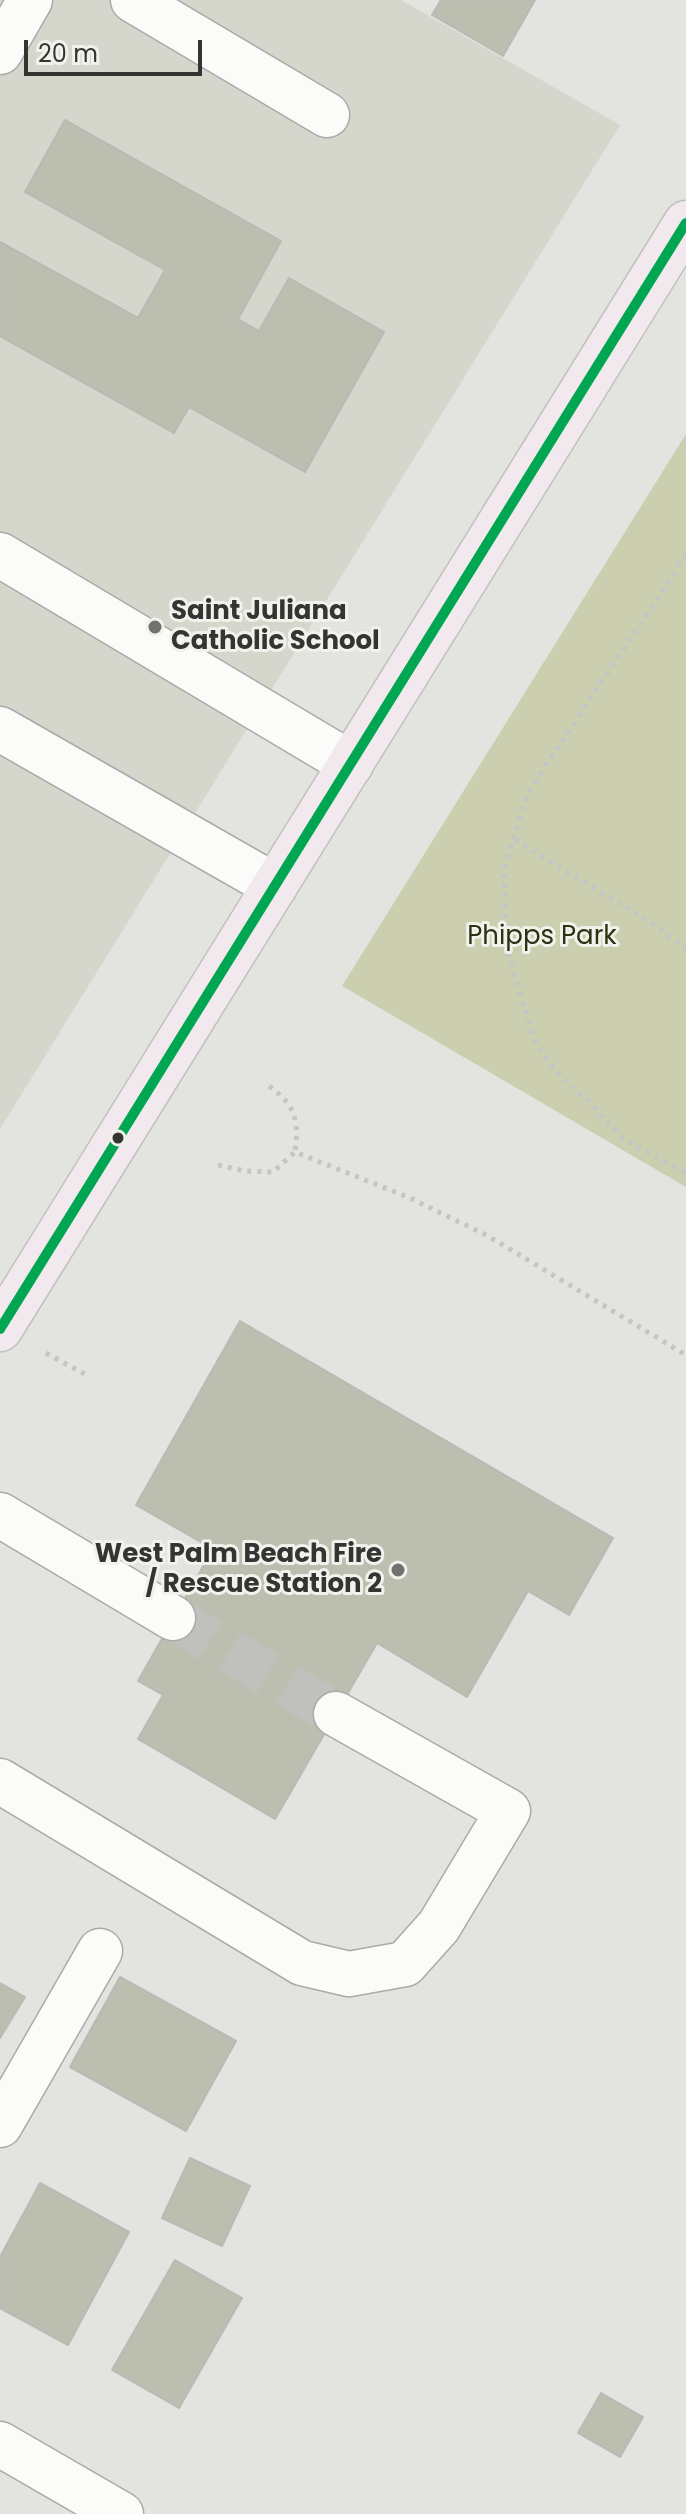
<!DOCTYPE html>
<style>
body{margin:0}
#map{position:relative;width:686px;height:2514px;overflow:hidden;background:#e3e4df;font-family:Poppins,sans-serif}
canvas{display:block}
.scale{position:absolute;left:24px;top:40px;width:178px;height:36px;box-sizing:border-box;border:4px solid #343532;border-top:0;padding-left:10px;font-size:24px;line-height:28px;white-space:nowrap;color:#343532;-webkit-text-stroke:6px #f1f2ec;paint-order:stroke}
</style>
<div id="map">
<canvas width="686" height="2514"></canvas>
<div class="scale">20 m</div>
</div>
<script>
const g = document.querySelector('canvas').getContext('2d');
g.lineJoin = 'round';
function fillPath(path, color) { g.fillStyle = color; g.fill(path, 'evenodd'); }
function strokePath(path, color, width, dash) { g.strokeStyle = color; g.lineWidth = width; g.lineCap = dash ? 'butt' : 'round'; g.setLineDash(dash || []); g.stroke(path); }
function label(font, color, halo, rows, align = 'center') {
  g.font = font + ' Poppins,sans-serif'; g.lineWidth = 6; g.setLineDash([]); g.textBaseline = 'middle'; g.strokeStyle = halo; g.fillStyle = color; for (const [text, x, y, turn = 0] of rows) {
    g.save(); g.translate(x, y); g.rotate((+turn || 0) * Math.PI / 180); g.textAlign = isNaN(turn) ? turn : align; if (halo) g.strokeText(text, 0, 0); g.fillText(text, 0, 0); g.restore();
  }
}
fillPath(new Path2D(`
 M0,0H401L620,125L0,1129Z`), '#d5d6cc');
fillPath(new Path2D(`
 M686,434V1187L342,986Z`), '#cbcfb0');
const building = new Path2D(`
 M441,0H535L503,56L432,15Z
 M65,120L281,241L238,319L259,331L289,278L384,332L305,472L189,407L174,433L0,336V242L138,318L165,270L25,192Z
 M240,1321L613,1538L569,1615L528,1591L467,1697L377,1643L275,1819L138,1739L163,1695L138,1681L213,1549L136,1505Z
 M120,1977L236,2041L186,2131L70,2067Z
 M0,1983L25,1997L0,2038Z
 M190,2158L250,2186L222,2246L162,2218Z
 M40,2183L129,2232L68,2345L0,2308V2257Z
 M175,2260L242,2298L179,2408L112,2370Z
 M601,2393L643,2417L620,2457L578,2433Z`);
fillPath(building, '#bcbfaf');
strokePath(building, '#b9bab6', 2);
strokePath(new Path2D(`
 M173,1618L336,1714`), '#c0c1bc', 44, [44, 22]);
const minor = new Path2D(`
 M133,0L327,115
 M0,52L30,0
 M0,555L351,764
 M0,729L275,886
 M0,1515L173,1618
 M0,1781L302,1963L349,1974L405,1964L439,1926L508,1811L336,1714
 M0,2125L100,1951
 M0,2444L121,2514`);
const major = new Path2D(`
 M0,1329L686,223`);
strokePath(minor, '#aaaba7', 47);
strokePath(major, '#c1c2bf', 47);
strokePath(new Path2D(`
 M686,555L527,794L504,872L507,950L533,1037L554,1070L591,1104L622,1138L686,1173
 M515,840L653,924L686,949
 M269,1086C296,1106 299,1120 295,1152
 M218,1165L245,1171L273,1172L295,1152L410,1198L488,1236L686,1355
 M46,1353L90,1377`), '#c5c5c4', 5, [4, 6]);
strokePath(minor, '#fbfbfa', 44);
strokePath(major, '#f1e9ed', 44);
strokePath(new Path2D(`
 M0,1329L686,223`), '#00a651', 10);
for (const [x, y, r, color] of [
 [155,627,8,"#71726f"],
 [118,1138,7,"#343532"],
 [398,1570,8,"#71726f"]
]) { const dot = new Path2D(); dot.arc(x, y, r, 0, 2 * Math.PI); g.fillStyle = color; g.fill(dot); strokePath(dot, '#f1f2ec', 3); }
label('bold 26px', '#343532', '#f1f2ec', [
 ["Saint Juliana",171,612],
 ["Catholic School",171,642],
 ["West Palm Beach Fire",382,1555,"right"],
 ["/ Rescue Station 2",382,1585,"right"]
], 'left');
label('26px', '#2e3011', '#f1f2ec', [
 ["Phipps Park",542,937]
]);
</script>
